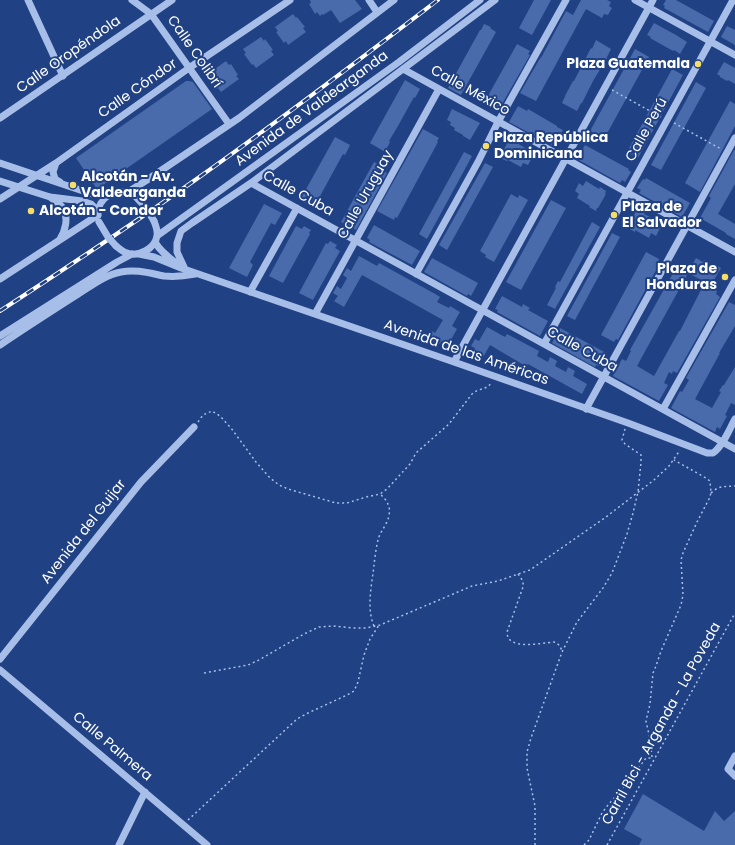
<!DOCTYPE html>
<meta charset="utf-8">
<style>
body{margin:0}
canvas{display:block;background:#204183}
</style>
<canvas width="735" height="845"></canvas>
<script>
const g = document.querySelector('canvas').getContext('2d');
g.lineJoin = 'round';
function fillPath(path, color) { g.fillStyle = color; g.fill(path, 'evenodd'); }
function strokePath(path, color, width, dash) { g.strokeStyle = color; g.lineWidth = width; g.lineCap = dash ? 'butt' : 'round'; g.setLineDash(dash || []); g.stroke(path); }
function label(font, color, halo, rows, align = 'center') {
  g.font = font + ' Poppins,sans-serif'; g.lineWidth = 4; g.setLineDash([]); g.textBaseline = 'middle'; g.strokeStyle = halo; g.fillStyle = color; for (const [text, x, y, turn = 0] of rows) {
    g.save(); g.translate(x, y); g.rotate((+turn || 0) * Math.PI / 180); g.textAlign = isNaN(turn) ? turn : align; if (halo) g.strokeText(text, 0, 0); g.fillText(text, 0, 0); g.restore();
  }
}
fillPath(new Path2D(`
 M310,0H355L362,9L340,23L331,10L323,15L322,14L320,16L317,12L315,14L309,4L311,3Z
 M534,0H551L532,35L519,28Z
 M581,0H607L611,2L609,6L612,8L608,15L604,14L602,18L586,9L536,101L520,93L539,60L542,56L566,11L573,15Z
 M666,0H676L714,21L708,32L664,8L665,6L663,5Z
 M293,14L296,18L297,17L305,27L303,28L306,32L288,45L286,41L284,43L276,32L278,31L275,27Z
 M654,23L676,35L687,42L680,54L674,50L673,51L650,38L651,37L647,35Z
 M484,24L491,27L490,28L496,32L461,95L448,88L480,30H481Z
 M727,26L735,30V45L721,37Z
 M261,37L264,41L265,39L273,50L271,51L274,55L256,68L253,64L252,65L244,54L246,53L243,49Z
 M596,40L611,49L607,57V58L593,81L582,103H581L577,111L562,103L566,94L573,81H574L591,48L592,49Z
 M517,44L530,51L528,54L530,55L498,111L484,103Z
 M635,49L649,57L604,139L590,131Z
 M226,61L229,65L231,64L238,75L236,76L239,79L221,92L218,88L216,89L209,79L211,77L208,74Z
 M724,62L735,68V84L728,80L727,81L720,77V76L717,74Z
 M672,69L683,75L638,158L627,152Z
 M405,80L420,89L415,98L414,97L398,126L389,141L390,142L385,152L370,143Z
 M186,81H189L193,82L212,109L97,189L76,158Z
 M696,82L706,88L661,170L651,165Z
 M730,101L735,104V126L700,192L685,183Z
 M518,106L527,111L528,109L540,116L557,126V127L563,130L556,142L554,141L552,145L509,122Z
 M452,109L480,123L470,140L463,136V135L454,130L455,128L450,125L451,122L447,120Z
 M423,129L439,138L437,141L438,142L397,218L395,217L394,220L377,211Z
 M335,137L350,145L345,155L343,154L319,198L321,199L315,208L300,200Z
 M511,138L517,142V143L530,151L528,155L532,158L528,165L523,163L521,167L508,160L507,161L500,158L502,155H501L509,140L510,141Z
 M585,145L629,169L628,170L631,172L625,182L622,180L620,183L577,159Z
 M734,150H735V184L718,214L735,224V239L726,234V233L700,218L711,198L709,196Z
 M464,152L472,156L427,239L419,234Z
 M374,162L385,168L383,171L387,173L356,230L341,222Z
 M485,163L493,167L447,250L439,245Z
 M646,178L690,203L682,217L639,193L641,190L637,188L643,179L645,180Z
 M586,181L599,189L600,187L606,191L605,194H606L598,208H597L596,211L589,207L590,206L577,198L579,194L575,191L579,183L583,186Z
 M511,194L518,198L519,195L528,200L494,262L485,257L486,255L480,251Z
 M551,200L566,208L521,290L506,282Z
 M264,204L282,213L275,225L271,223L250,262L253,265L247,277L229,268Z
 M639,209L645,212L644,214L658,221L656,225L660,228L656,236L651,233L649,238L635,230V232L628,228L630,226L629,225L636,211H638Z
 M592,222L600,227L555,309L547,305L556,288L555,287L558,281L560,282Z
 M374,225L420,251L412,265L369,242L370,240L367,238Z
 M296,226L302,229L304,226L311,230L309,233L310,234L283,283L269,276Z
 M612,233L620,237L575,320L567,316Z
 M330,241L337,245L335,248L340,251L313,300L299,293L326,243L328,244Z
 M646,252L659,259L658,262L660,263L618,340L616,339L614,342L601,335Z
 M359,256L377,266L379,263L437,295L440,297L437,302L449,308L450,306L460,312L452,326L457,329L448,345L441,341L440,344L428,339L432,331L435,333L443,320L362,275L344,307L334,301L338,296L333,293L337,286L341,289L347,278L343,275L347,268L351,271Z
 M432,258L478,283L471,296L468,294L467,296L424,272Z
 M696,258L703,262L704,260L712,265L713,263L721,268L710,287L717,291L716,294L720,297L677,373L673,371L672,374L669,372L664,383L668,385L659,401L613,376L622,359L626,361L631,351L630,350L676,268L687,275L637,366L654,376L679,331H680L704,284L702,283L703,281L688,273Z
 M502,296L522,307L523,304L530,308L528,310L548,321L540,336L497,312L498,310L495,309Z
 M729,302L735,305V326L719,353H720L695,399L712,408L721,392L719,391L723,385H724L735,367V405L731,403L725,415L727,416L720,429L717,427L715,432L671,408L680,391L682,392L689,380L686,378Z
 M487,327L505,337L507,334L539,351L537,356L548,362L550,357L557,361L555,366L566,372L568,367L575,371L573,376L587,384L582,394L528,364L527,365L522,364L490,345L482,359L472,354L475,348L471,346L475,339L479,341Z
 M560,328L606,353L599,366L596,365L595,367L552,343Z
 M643,794L704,831L715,811L724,821L735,811V845H639L642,839L624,829Z`), '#496aab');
strokePath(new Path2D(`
 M612,90L661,117
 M674,123L721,149
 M198,422L203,415L212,411L220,416L231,428L256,462L270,478L279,485L288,489L336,503H347L366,497L380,494L387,489L410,464L416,453L449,424L472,394C478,388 487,390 491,383
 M711,493C719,485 725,487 735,486
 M518,574L523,581V587L507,632C507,651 541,643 554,642C559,644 561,647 562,652
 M374,626C366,607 372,585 374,565C375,557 376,548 378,540C380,531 388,524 389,515C391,506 386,499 380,494
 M204,673L248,665L257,661L304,634L319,627L333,626L353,628H366L380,625L472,586L498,581L530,570L606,517L654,480L669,466L676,456L680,450
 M652,757L650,739L646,721L650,704L653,673L656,666L661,651L681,605L683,595L681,560L683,553L697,522L709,499L711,493L710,481L706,478L674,460
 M188,820L297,719L308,713L347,695L354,691L358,682L364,655L370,639L379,625
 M535,845V806L527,768V752L531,738L562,652L577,622L603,588L612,573L627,534L633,513L638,492L641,462V455L625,444L622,440L625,429
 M584,845L589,840L602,813L608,805L624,787L646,758H653
 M607,845L735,613`), '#a7bee9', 1.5, [2, 3]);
strokePath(new Path2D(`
 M28,0L63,76
 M132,0L151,14L229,124
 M369,0L377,12
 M635,0L735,55
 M403,69L735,252
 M0,118L172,0
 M0,163L92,194L109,195
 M56,163L53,172L55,179L60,182
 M0,181L50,197L82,201L91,204L98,211
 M251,183L735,449
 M128,192L147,180L239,118L394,0
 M50,197C54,200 60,204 63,208C69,218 65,231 60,239
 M0,199L56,163L189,68L290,0
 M98,215C97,198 117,186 131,194
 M157,236L399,62L480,0
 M155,242C160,251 168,257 176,263
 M116,246C120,249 123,252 127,253C138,257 155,249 157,236C158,231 156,226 154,221
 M139,254L154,257L181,268L454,362L628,423L707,453H713C723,446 729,430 735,419
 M184,267L177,252V243L181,231L192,223L251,183L495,0
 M416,274L478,162L498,122L566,0
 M0,279L98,215
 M250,292L297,208
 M315,314L439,89
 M0,336L117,262L132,254
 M544,344L733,0
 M0,345C25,328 50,312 75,296C90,287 104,275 121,272C136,269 149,273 164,276C174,277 185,276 195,274
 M454,362L653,0
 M586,409L735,138
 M663,409L735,280
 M0,659L141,482L194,427
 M0,670L207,845
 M735,756L728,769L735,776
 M119,845L145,792`), '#a7bee9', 7);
const rail = new Path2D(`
 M0,311C66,268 133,224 198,178C279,121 359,60 438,0`);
strokePath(rail, '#fff', 4);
strokePath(rail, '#204183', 2.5, [8]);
strokePath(new Path2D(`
 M135,196L146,208L154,221
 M99,222L108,237L116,246`), '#a7bee9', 7);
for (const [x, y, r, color] of [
 [698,64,4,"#f6dc68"],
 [486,146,4,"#f6dc68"],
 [73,185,4,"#f6dc68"],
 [31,211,4,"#f6dc68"],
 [614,215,4,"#f6dc68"],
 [725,277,4,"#f6dc68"]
]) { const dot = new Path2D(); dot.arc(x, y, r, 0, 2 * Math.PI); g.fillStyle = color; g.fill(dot); strokePath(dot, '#204183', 1.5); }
label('14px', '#fff', '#204183', [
 ["Calle Colibrí",194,52,55],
 ["Calle Oropéndola",69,55,-35],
 ["Calle Cóndor",138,89,-35],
 ["Calle México",470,91,29],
 ["Avenida de Valdearganda",312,109,-36],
 ["Calle Perú",647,130,-61],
 ["Calle Cuba",298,194,29],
 ["Calle Uruguay",366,195,-61],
 ["Calle Cuba",582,350,29],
 ["Avenida de las Américas",466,353,19],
 ["Avenida del Guijar",84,532,-52],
 ["Carril Bici - Arganda - La Poveda",662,724,-61],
 ["Calle Palmera",112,747,40]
]);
label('bold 14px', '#fff', '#204183', [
 ["Plaza Guatemala",690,64,"right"],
 ["Plaza República",494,138],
 ["Dominicana",494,154],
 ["Alcotán - Av.",81,177],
 ["Valdearganda",81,193],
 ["Plaza de",622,207],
 ["El Salvador",622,223],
 ["Alcotán - Condor",39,211],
 ["Plaza de",717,269,"right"],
 ["Honduras",717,285,"right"]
], 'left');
</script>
